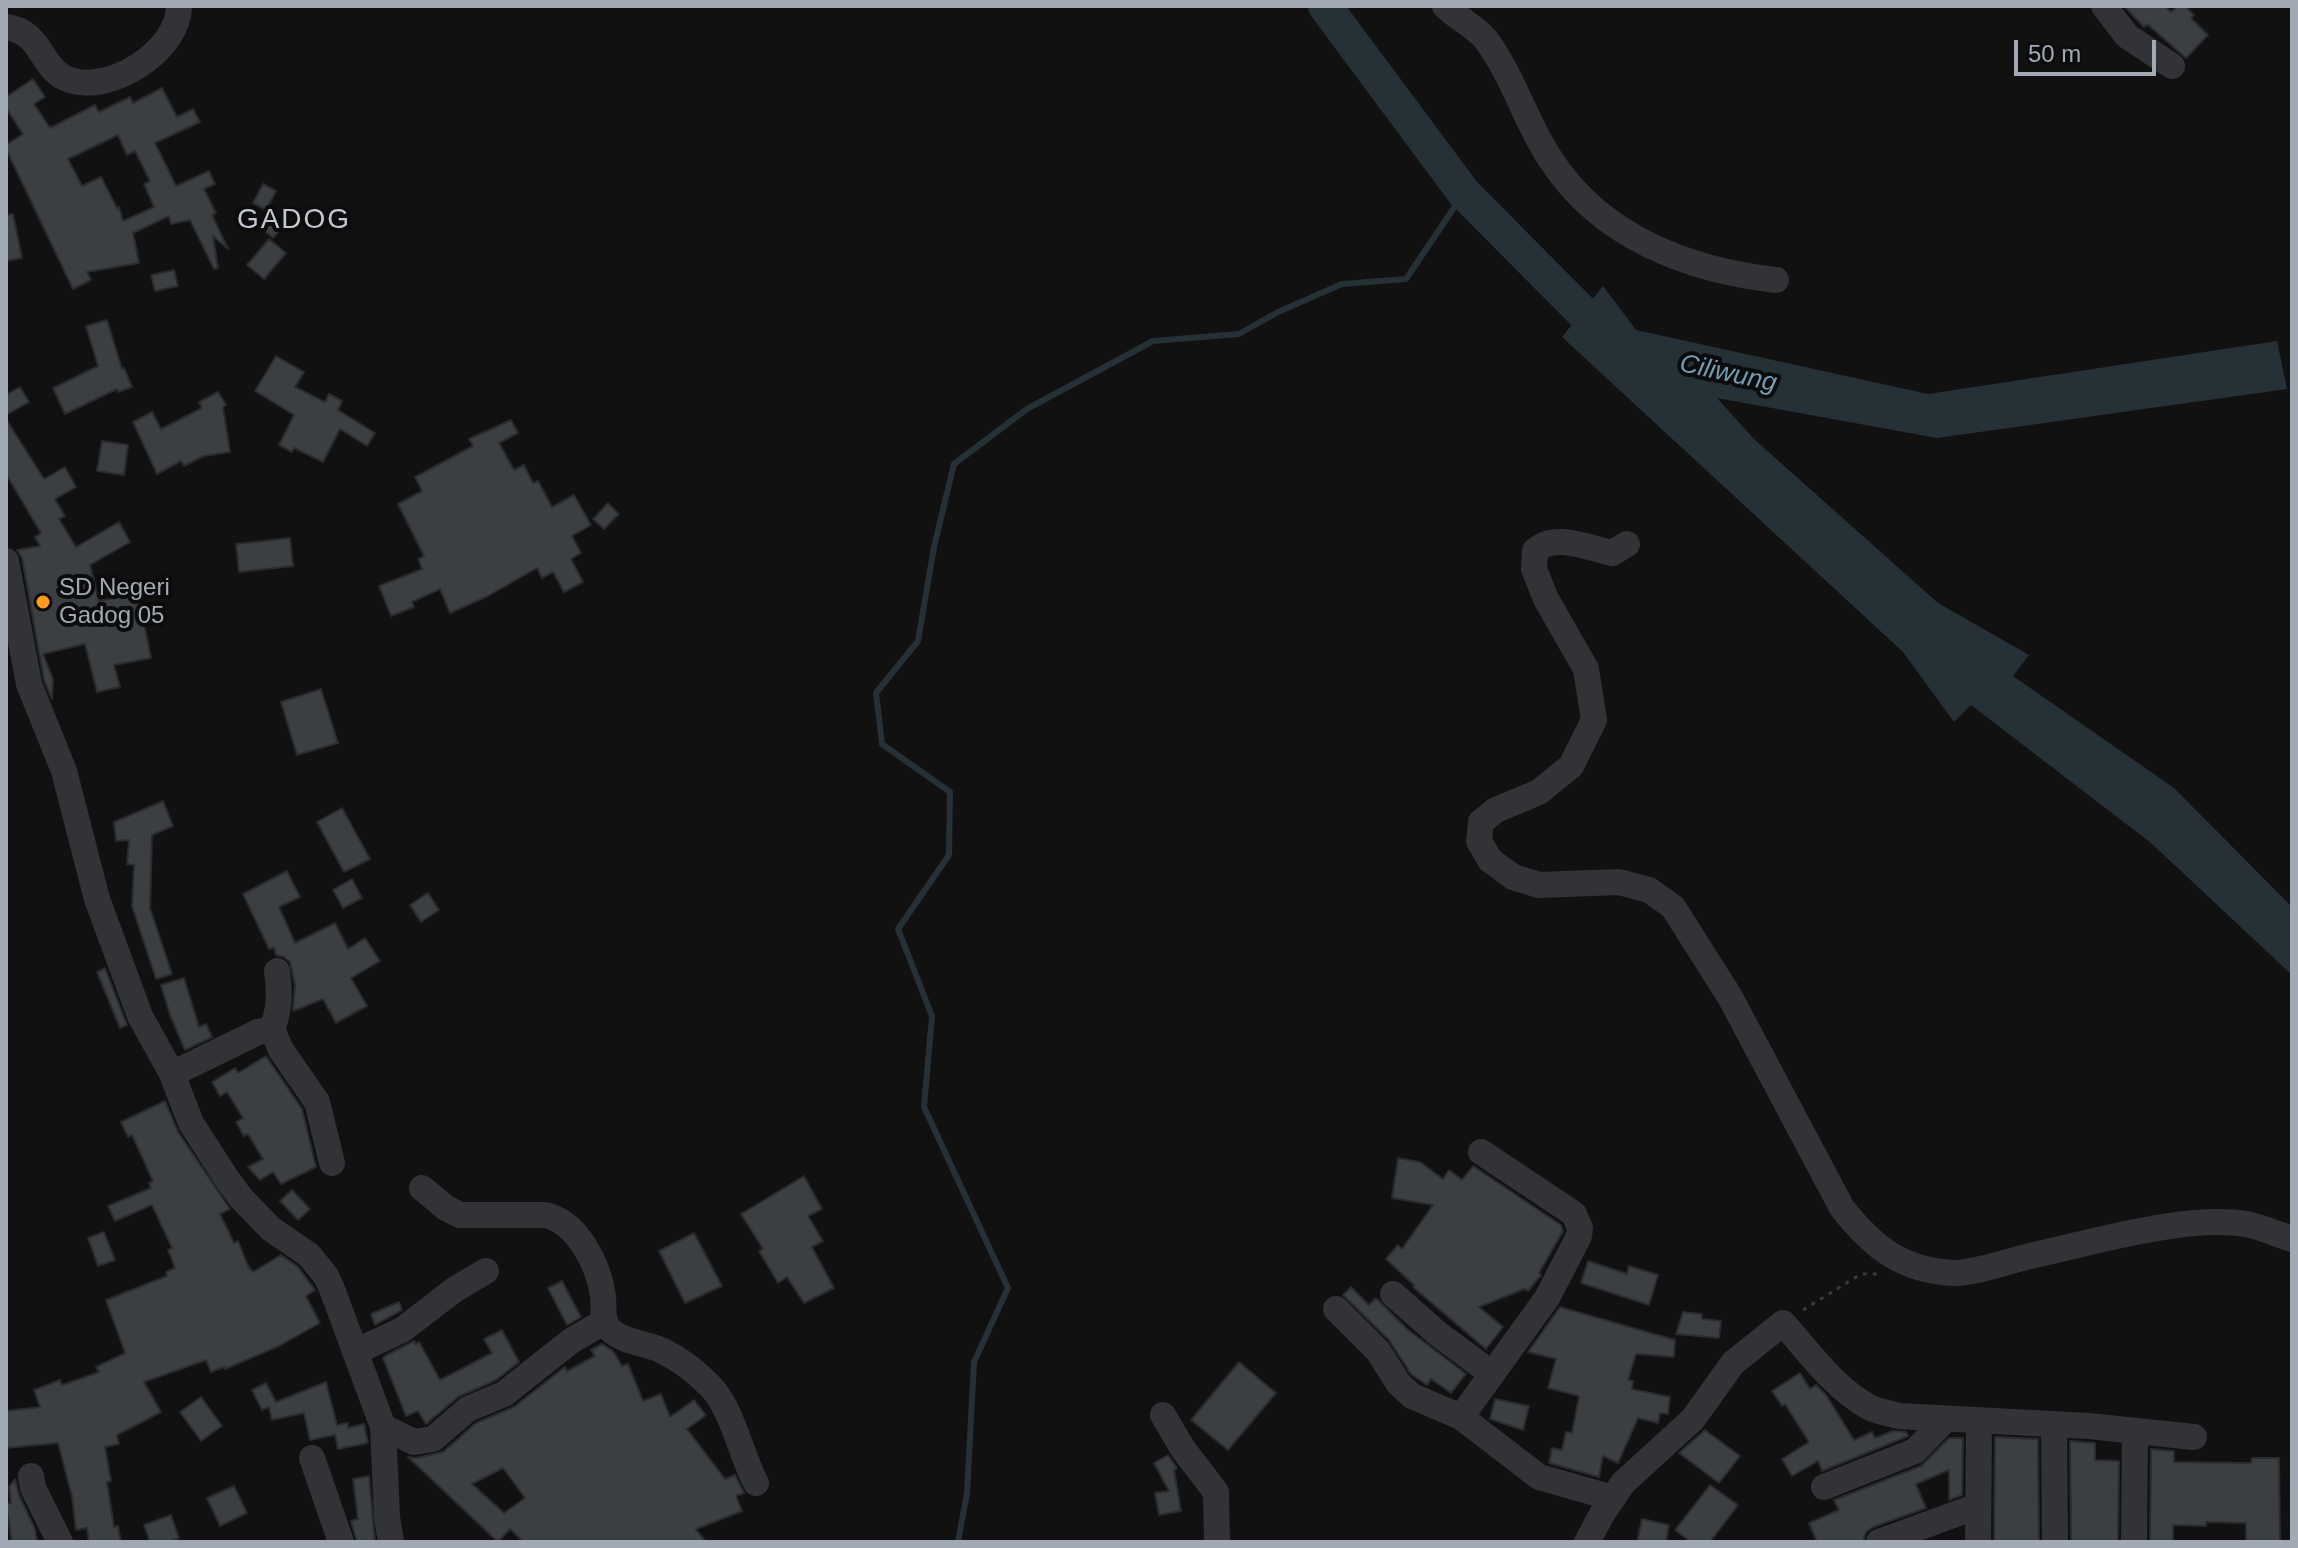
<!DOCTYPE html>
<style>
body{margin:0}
#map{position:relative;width:2298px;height:1548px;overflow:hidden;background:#111112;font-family:Arial,sans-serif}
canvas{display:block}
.frame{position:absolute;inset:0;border:8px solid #a1a9b4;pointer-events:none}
.scale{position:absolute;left:2014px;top:40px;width:142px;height:36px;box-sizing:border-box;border:4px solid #a1a9b4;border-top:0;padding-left:10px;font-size:24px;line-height:28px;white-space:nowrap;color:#a1a9b4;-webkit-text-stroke:6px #0c0c0d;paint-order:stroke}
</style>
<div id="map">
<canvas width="2298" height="1548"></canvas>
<div class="frame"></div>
<div class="scale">50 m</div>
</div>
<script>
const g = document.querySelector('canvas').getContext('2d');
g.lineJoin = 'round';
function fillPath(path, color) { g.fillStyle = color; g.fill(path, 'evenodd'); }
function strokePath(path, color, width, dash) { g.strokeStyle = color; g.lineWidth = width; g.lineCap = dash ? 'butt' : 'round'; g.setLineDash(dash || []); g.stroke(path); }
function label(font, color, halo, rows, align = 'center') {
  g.font = font + ' Arial,sans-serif'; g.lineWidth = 8; g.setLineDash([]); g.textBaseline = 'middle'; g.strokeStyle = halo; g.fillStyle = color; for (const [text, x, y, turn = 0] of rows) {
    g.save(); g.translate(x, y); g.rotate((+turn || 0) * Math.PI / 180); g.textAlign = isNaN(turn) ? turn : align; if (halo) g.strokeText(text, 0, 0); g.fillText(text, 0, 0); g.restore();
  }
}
fillPath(new Path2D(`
 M1603,286L1636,330L1928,394L2277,341L2287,389L1937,438L1717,398L1754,439L1938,603L2029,655L2013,676L2174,788L2292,907V975L2151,843L1971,705L1954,722L1903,652L1562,337Z`), '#263137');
strokePath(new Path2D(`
 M958,1542L967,1493L974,1362L1008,1288L924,1107L932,1016L898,929L949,855L950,792L882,744L876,693L918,641L934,547L954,464L1027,409L1153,341L1239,334L1278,312L1342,284L1406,279L1464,193`), '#263137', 6);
strokePath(new Path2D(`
 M1325,6L1464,193L1614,344`), '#263137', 34);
const building = new Path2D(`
 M2124,6H2165L2171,12L2178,6H2185L2194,15L2191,18L2208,35L2186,58L2147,24L2144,27Z
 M33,79L45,97L34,104L50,128L95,105L99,112L130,97L133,103L162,88L177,117L193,109L200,122L155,143L176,186L209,171L215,184L204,189L216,213L212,215L228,249L213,236L218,268L214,269L190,220L171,224L169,216L133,233L139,263L87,272L91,280L73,289L6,149V145L23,134L6,108V97ZM118,135L127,155L135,151L150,181L144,184L154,207L123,221L119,207L117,208L101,177L82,186L68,159Z
 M263,184L276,191L266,210L253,203Z
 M266,212L283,226L273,238L257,224Z
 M13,214L22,258L6,261V215Z
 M269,239L286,253L264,279L247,265Z
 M174,270L178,286L155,291L151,275Z
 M107,320L122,369L124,368L132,387L118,392L117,389L65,414L53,388L98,366L86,326Z
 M276,356L304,372L295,387L325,402L329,394L342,401L338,410L375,433L367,446L340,429L323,462L294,448L292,452L279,445L294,415L255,391Z
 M20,387L29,402L6,415V395Z
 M218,392L226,405L223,407L230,452L204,456L184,466L181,461L157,474L133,422L152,412L161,429L202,408L199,402Z
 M6,419L44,479L65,467L76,487L55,499L65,516L59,519L76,547L119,522L130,542L90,565L99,601L138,593L151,658L114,665L120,687L97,692L85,644L43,654L53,679L52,699L44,680L22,558L17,550L40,546L35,537L41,533L6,474Z
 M511,420L518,433L499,443L514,470L524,465L533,483L538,481L552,507L574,495L591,525L572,536L581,553L571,559L583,582L564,592L553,572L542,578L537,568L488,596L450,613L440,589L412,602L414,607L391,616L379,586L422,569L418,559L424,556L398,504L422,491L415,477L473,446L469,439Z
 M102,441L128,445L124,475L97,471Z
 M608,503L619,514L604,529L593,519Z
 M290,538L293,566L239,572L236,544Z
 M321,689L338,743L297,755L281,702Z
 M163,801L173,826L152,835L150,908L172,974L156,979L132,906L134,865L127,864L129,840L116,841L114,822Z
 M342,808L370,859L344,872L317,822Z
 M287,871L300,897L279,907L295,943L335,923L348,949L365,938L380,961L351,978L367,1006L336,1023L323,999L293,1011L295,985L290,962L284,957L276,955L274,948L269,949L243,894Z
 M352,879L362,898L343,908L333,890Z
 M428,893L439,910L421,922L410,905Z
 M105,968L127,1025L120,1028L97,972Z
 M184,978L199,1027L206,1024L212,1037L185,1050L170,1015L161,985Z
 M266,1056L302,1109L316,1167L281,1184L273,1172L260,1180L248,1167L263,1159L248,1134L244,1136L236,1122L243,1118L227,1092L220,1096L212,1082L235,1068L238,1073Z
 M165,1101L178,1132L230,1209L220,1214L234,1243L238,1241L248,1266L253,1272L281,1255L298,1267L315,1290L306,1296L320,1323L279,1346L225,1369L224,1367L211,1372L206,1360L144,1382L161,1412L117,1435L119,1444L105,1447L111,1481L107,1482L114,1527L118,1526L121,1542H89L87,1528L76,1530L72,1496L58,1443L6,1448V1411L40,1407L34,1390L60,1380L62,1385L99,1372L96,1367L125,1353L106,1300L167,1276L166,1272L175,1268L168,1250L172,1248L152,1205L115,1221L108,1206L151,1188L149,1183L153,1181L132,1135L128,1137L121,1122Z
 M1398,1158L1420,1162L1443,1179L1449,1170L1462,1180L1473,1166L1561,1225L1563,1231L1539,1273L1541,1275L1528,1291L1524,1289L1479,1307L1503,1327L1486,1349L1413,1287L1414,1285L1386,1259L1398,1245L1402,1249L1433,1205L1392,1198Z
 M804,1176L822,1209L808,1216L823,1241L812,1247L834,1288L804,1303L787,1277L778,1283L759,1251L763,1249L741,1214Z
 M292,1190L310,1209L298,1220L280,1201Z
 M104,1232L115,1260L98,1266L88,1238Z
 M694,1233L722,1286L685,1303L659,1251Z
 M1588,1261L1627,1274L1629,1266L1658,1275L1649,1305L1581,1283Z
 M562,1281L581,1317L567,1325L548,1288Z
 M1351,1287L1369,1305L1376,1298L1407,1329L1466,1374L1451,1393L1431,1379L1427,1385L1411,1374L1389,1340L1343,1295Z
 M399,1302L402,1310L375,1325L371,1314Z
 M1560,1307L1675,1340L1674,1357L1636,1354L1628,1380L1633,1381L1632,1389L1670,1397L1668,1414L1660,1413L1658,1423L1638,1418L1618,1463L1603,1456L1599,1477L1549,1463L1552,1448L1562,1450L1566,1432L1572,1433L1579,1396L1548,1388L1556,1359L1528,1352Z
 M1683,1312L1702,1314V1319L1721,1321L1719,1338L1676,1334Z
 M502,1330L519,1362L496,1380L458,1397L426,1424L418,1411L406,1416L383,1358L387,1355L414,1341L416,1344L419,1342L440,1380L492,1353L484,1339Z
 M602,1344L613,1351L622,1366L628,1364L643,1401L661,1394L670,1417L694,1400L706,1415L687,1429L725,1479L735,1475L744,1493L736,1496L742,1511L696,1529L706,1542H524L510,1529L498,1542L408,1457L416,1458L443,1452L476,1423L514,1407L562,1369L565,1367L567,1371L595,1356L591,1350ZM503,1468L525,1498L504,1513L472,1484Z
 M1239,1362L1276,1393L1228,1450L1191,1420Z
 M1800,1373L1810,1389L1816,1385L1826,1395L1854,1440L1872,1432L1875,1438L1893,1431L1906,1432L1908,1436L1822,1471L1818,1461L1792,1476L1782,1459L1809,1442L1785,1404L1782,1406L1772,1391Z
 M326,1382L337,1425L348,1423V1428L364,1424L368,1443L338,1449L335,1435L310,1440L304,1413L272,1420L269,1407L262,1410L252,1390L266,1383L276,1402Z
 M201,1397L222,1426L201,1441L180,1412Z
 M1495,1399L1529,1406L1523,1430L1490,1419Z
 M1705,1430L1740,1456L1719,1483L1679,1453Z
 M1995,1437L2038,1439L2039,1542H1994Z
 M1949,1438H1963L1962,1495L1949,1500V1470L1916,1484L1926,1508L1873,1527L1866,1532L1863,1542H1817L1809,1523L1839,1510L1834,1500L1921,1466Z
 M2070,1441L2095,1443V1460L2119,1461L2118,1542H2071Z
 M2151,1449L2174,1451V1462L2251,1463L2252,1458H2279L2280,1542H2246V1523L2206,1522V1526L2173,1525V1542H2150Z
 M1168,1455L1177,1468L1174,1470L1181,1511L1159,1515L1155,1493L1169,1491L1154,1463Z
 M369,1476L375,1542H357L351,1521L358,1519L353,1479Z
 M15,1479L19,1495L35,1529L37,1542H12L6,1504L11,1503L9,1487Z
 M1710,1485L1738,1505L1710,1542H1691L1675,1530Z
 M234,1486L247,1513L220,1526L207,1498Z
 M171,1515L179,1538L168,1542H150L144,1525Z
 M1642,1519L1669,1525L1666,1542H1637Z`);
fillPath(building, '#3c3f42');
strokePath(building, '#2a2b2e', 2);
strokePath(new Path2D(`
 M1803,1310L1861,1274H1881`), '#373a3f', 3, [4, 6]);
strokePath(new Path2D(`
 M1445,6C1458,19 1477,27 1487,41C1514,78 1526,123 1551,160C1601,237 1688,270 1776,280
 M2104,6L2127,36L2172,66
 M6,27C44,32 39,70 70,80C111,94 179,50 179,6
 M1627,544L1612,553C1588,548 1554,532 1535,551L1534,569L1546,599L1586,669L1594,720L1571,766L1539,792L1496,810L1481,822L1479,841L1490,860L1513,877L1539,885L1619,882L1649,890L1673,907L1730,997L1842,1208C1873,1247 1901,1270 1953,1273C1971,1274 2010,1261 2030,1256C2090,1243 2186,1214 2246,1224C2261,1227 2277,1234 2292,1239
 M6,561L29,684L64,771L97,899L140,1016L172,1074L191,1123L227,1179L241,1198L271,1229L309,1255L326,1276L332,1289L383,1427L387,1517L391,1542
 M272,1029C280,1009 280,992 277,971
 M172,1074L258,1032L272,1029L281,1050L317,1102L332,1163
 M422,1188L446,1208L460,1215H545C578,1222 599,1266 603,1296C604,1305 602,1319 607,1326C618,1342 647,1343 663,1351C679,1359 695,1371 708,1384C732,1406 740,1453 756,1483
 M1393,1294L1437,1333L1492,1374
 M1336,1309L1378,1351L1399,1384L1412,1396L1461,1417L1539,1477L1613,1498
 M355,1352L402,1330L454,1290L486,1271
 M1163,1415L1183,1449L1216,1492L1217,1542
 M1461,1417L1547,1298L1579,1236L1580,1228L1574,1214L1481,1152
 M2054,1425L2055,1542
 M383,1427L414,1442L433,1439L468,1409L504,1394L571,1341L605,1321
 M312,1458L341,1542
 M31,1476L33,1488L60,1542
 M1824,1487L1915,1451L1946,1419
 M1587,1542L1602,1514L1623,1483L1693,1419L1733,1363L1783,1323C1809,1352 1834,1388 1869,1407C1878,1412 1889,1413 1899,1416L2089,1426L2194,1437
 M1879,1542L1978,1506
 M1978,1542L1979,1421
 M2134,1542L2135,1431`), '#313337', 26);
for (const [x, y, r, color] of [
 [43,602,8,"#ff9b1c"]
]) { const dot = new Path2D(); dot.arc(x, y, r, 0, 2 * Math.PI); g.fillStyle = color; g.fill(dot); strokePath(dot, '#0c0c0d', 3); }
label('24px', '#a1a9b4', '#0c0c0d', [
 ["SD Negeri",59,588],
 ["Gadog 05",59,616]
], 'left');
label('italic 26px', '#749cb3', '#0c0c0d', [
 ["Ciliwung",1728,374,12]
]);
g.letterSpacing = '2px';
label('28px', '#c2c7d0', '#0c0c0d', [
 ["GADOG",294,220]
]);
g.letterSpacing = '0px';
</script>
